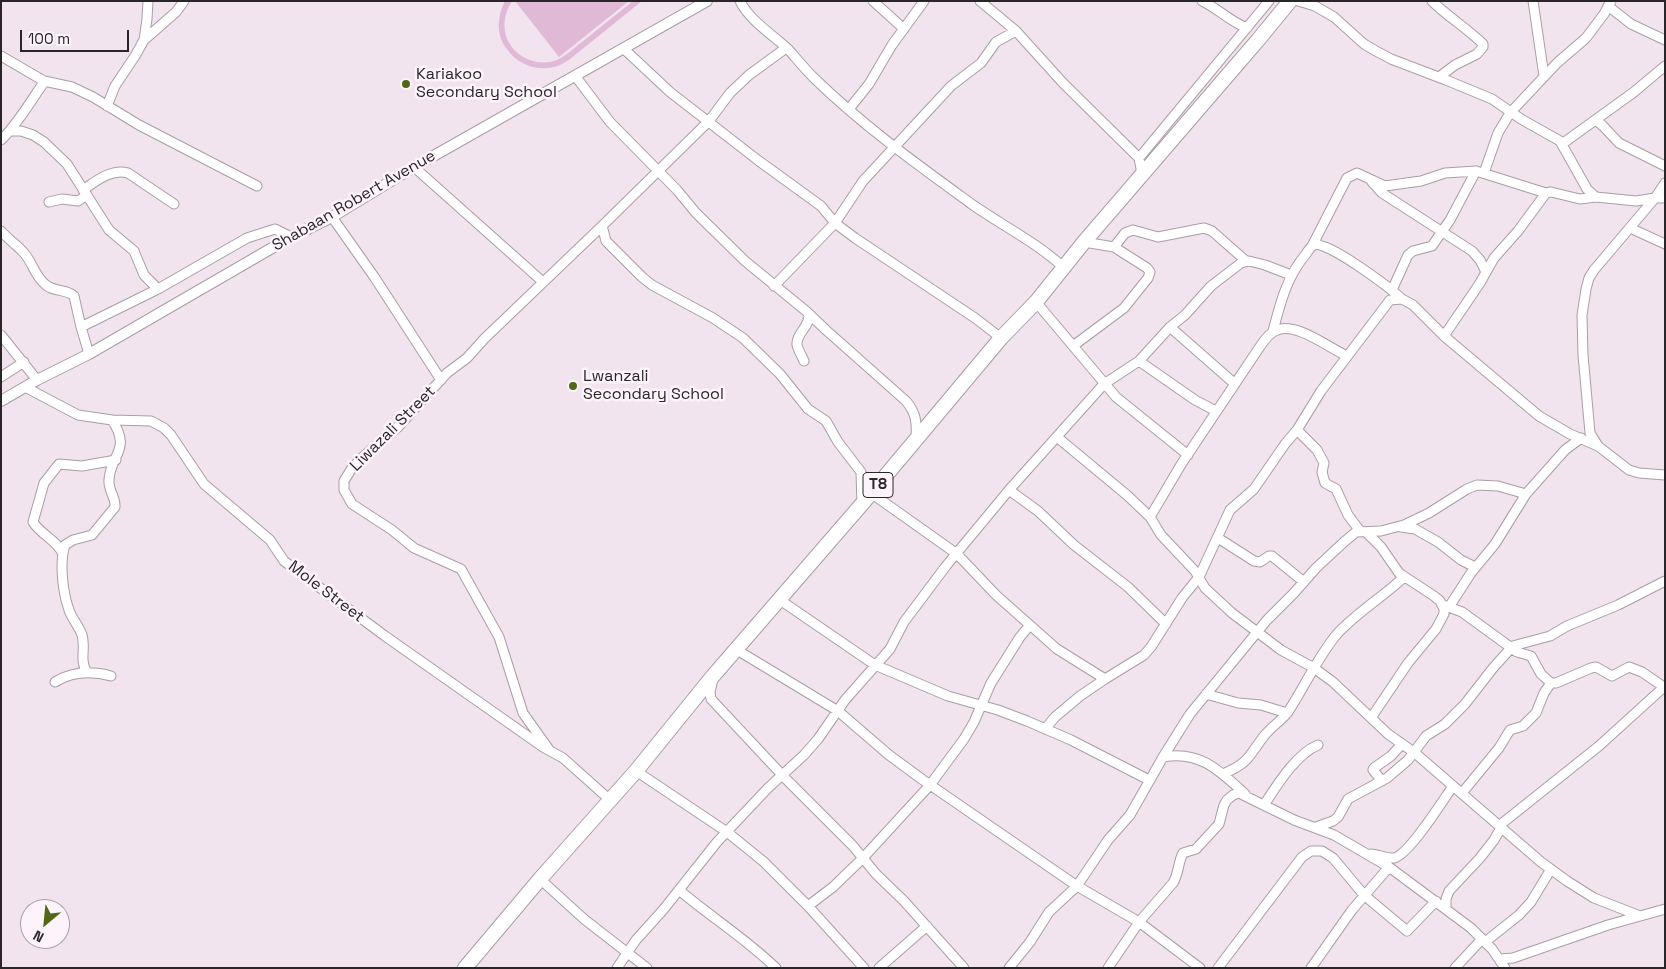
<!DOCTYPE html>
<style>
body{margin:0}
#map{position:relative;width:1666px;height:969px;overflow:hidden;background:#f2e4ee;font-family:"Space Grotesk",sans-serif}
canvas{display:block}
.frame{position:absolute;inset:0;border:2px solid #2a2528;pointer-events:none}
.north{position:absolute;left:20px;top:899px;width:50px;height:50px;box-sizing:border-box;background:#fdf3fb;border:1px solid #a9a1a7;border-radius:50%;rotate:208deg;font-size:14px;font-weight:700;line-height:20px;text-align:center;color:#2a2528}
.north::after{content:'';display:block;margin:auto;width:18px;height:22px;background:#506715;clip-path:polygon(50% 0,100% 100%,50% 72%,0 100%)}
.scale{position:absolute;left:20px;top:30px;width:109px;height:22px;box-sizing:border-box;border:2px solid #2a2528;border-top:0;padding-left:6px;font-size:15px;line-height:18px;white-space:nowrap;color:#2a2528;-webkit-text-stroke:4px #fdf3fb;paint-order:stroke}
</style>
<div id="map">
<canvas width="1666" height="969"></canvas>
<div class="frame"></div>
<div class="north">N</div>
<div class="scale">100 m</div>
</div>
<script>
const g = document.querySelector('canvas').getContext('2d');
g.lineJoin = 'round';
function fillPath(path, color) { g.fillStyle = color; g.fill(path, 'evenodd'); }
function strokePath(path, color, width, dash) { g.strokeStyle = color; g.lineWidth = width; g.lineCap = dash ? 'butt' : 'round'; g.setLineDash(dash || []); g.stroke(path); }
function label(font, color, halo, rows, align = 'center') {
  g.font = font + ' "Space Grotesk",sans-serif'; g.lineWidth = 5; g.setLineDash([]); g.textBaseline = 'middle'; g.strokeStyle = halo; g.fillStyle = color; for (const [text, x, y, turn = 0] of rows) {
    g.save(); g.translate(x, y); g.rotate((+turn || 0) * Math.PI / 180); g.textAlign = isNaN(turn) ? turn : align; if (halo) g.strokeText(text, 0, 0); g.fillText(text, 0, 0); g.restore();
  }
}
fillPath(new Path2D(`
 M512,1C504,13 502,28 508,41C517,59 539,67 557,60C566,56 574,48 582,42C599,28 616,15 633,1H642C623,16 604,32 585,47C577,53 569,61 560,65C541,73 518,66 506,48C496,34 497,17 505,1Z
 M515,1H629L559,57Z`), '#e0b9d7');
const minor = new Path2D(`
 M740,1C750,21 772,34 788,49C796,58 804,68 813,77C862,125 918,165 973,205C1003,226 1036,242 1063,267
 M873,1L904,29
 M980,1L1016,31L1063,83L1139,158L1142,174
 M1202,1C1219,9 1229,21 1247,28
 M1298,1L1315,6L1334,17L1364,44L1376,51L1391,59L1446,80L1492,99L1521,119L1560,141L1587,189L1596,197
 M1432,1C1448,17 1467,28 1483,44V47L1477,54L1455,65L1439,77
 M1533,1L1544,76
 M1608,6L1631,24L1665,40
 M144,40L147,19L148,1
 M623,48L670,92L759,161L821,206L835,223L855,238L975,318L1001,338
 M1,56L44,81L72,87L93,97L139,125L257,186
 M576,77L610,122L677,190L696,213L745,261L806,311L826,330L906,401C916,413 917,422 916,438
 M107,106L115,86L135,56L144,40L176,12L184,1
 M849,109L869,84L892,45L924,1
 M1596,120L1603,126L1619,143L1665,166
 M10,131H21L33,135L44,142L67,164L109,230L134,251L144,275L158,289
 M1,140C18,124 31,100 45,81
 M1562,144L1634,92L1665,66
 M1139,158L1269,1
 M414,167L543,282
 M1484,173L1498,133L1510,113L1557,63L1586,38L1604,14L1611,1
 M1372,182L1382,193L1472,251L1480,260L1486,272
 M83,190C96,181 112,168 128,173L174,204
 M1665,198H1655L1594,270L1589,278L1586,289L1582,315L1583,355L1590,433L1598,446L1629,470L1639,473L1665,475
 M49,202L62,199L78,201L87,195
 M332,217L375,278L441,380
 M602,226L606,241L642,277L652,285L713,318L743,338L780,374L808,409L826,421L838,442L861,472L862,504
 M1630,228L1665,244
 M1,231C8,239 17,245 24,253C33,263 35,277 46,285C54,292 67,289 74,296L81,327L89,354
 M1312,246L1347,178L1357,173L1385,186L1421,181L1445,173L1476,171L1546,193
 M1114,247L1125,233L1133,230L1158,237L1204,228L1212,231L1246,261
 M774,286L835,223L863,181L951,86L981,63L996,42L1016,31
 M1392,290L1408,255L1413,251L1432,246L1450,220L1476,171
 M1036,302L1116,397L1188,455
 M81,327L158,289L247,238L275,229L291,237
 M1170,327L1235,384
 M1273,331C1280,304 1287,276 1306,254C1308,251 1310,247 1314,245C1327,240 1390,288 1402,299
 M1,335L37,380
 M1444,336L1480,283L1494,258L1518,231L1546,193L1551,192L1580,199L1596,197L1636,201L1655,198L1665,183
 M1073,346L1124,308L1148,278L1150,272L1147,268L1114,247L1084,242
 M804,361C802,356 798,350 797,345C796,333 810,327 809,314
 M1139,361L1195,400L1216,411
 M1,377L24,362
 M25,387L78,415L112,420L151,421L164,428L171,435L204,484L270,540L284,561L385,636L543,747L563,758L610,800
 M1297,430L1317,450L1324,463L1322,472L1325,483L1336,489L1348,515L1360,531
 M1057,437L1128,496L1150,517L1161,535L1195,571L1205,588L1232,613L1281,650L1314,668L1333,682L1388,734L1415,753L1541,862L1567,881L1594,898L1640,916
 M1009,490L1038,511L1074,545L1128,587L1166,624
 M871,493L957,554L996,595L1057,649L1105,679
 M1150,517L1182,463L1259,348C1263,342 1268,334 1275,331C1294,320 1329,348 1347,356
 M1401,527L1415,529L1438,542L1461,560L1475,567
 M1366,532L1381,547L1399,573L1434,596L1440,601L1444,609V614L1436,629L1408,663L1371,718
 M1218,538L1254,561L1260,562L1269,556H1272L1304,582
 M63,554C57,540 41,535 33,522L44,483L59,464L82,466L116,460
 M780,600L875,665L948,696L998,710L1027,721L1071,740L1149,780
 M1443,605L1462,612L1517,652L1531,656L1541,674L1551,683H1556L1591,668L1596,667L1612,676L1629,667L1642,672L1664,687
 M1449,607L1471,573L1495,544L1526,494L1565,450L1581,438
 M1509,647L1550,636L1567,626L1618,605L1665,581
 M737,650L838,711L889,755L923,780L1077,886L1139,922L1200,968
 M87,672C79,661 86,648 82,635C79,626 72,619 69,610C63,593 59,563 65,545L73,540L92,535L115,507C116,498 108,490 109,480C110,455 132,450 112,420
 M713,679L710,692L711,699L783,776L853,846L876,874L904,901L964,968
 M55,682C73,671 92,671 111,676
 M1206,694L1238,703L1261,705L1287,713
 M1045,729L1055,717L1080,696L1105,679L1144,655L1151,647L1182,598L1199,577L1230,510L1254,489L1285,444L1297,430L1321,391L1390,300L1402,299L1413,305L1444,336L1539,416L1570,434L1598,446
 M550,751L523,713L499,637L461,569L414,548L392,530L352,504L344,490V481L352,468L364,456L398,427L447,373L467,358L484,339L602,226L709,121L730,93L749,75L786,48
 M1163,757C1200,750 1220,771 1245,794
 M636,771L727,832L764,862L808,906L864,968
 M1223,774C1249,763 1248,757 1264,736C1271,727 1281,721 1288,712C1305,686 1317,658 1337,634C1357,612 1383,597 1404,577
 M1382,781L1373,770L1374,768L1391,756L1402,744
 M1462,793L1499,748L1510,730L1523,726L1536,713L1544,693L1551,683
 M1264,805C1277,785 1296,754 1318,745
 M1500,825L1599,746L1665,686
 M1316,827L1333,821L1338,817L1348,799L1387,778L1408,760L1426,736L1445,724L1465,704L1493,668L1511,648
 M1371,854C1377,854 1388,859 1394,858C1409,855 1443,800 1453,786
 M540,879L584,919L647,968
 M679,890C711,917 746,939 776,968
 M808,906L833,887L863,858L930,785L964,739L974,722L991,683L1020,637L1029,626
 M1446,909V899L1449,891L1480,858L1494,840L1502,826
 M1485,942L1519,915L1531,902L1551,869
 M1499,959L1513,958L1608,925L1665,909
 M617,968L636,940L663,910L717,842L768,788L804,755L818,739L845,700L890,649L904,622L946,566L1009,490L1104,384L1139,361L1170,327L1185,315L1211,286L1241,263L1249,261L1265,265L1291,275
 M879,968L927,926
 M1009,968L1030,942L1049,912L1077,886L1108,840L1130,815L1163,757L1190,714L1267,620L1294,593L1316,568L1344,542L1356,532L1381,531L1404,525L1429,513L1467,489L1477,485L1498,486L1526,494
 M1108,968L1139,922L1173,883C1179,873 1178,862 1183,853L1196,849L1219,824L1224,805L1227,800L1233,795L1239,793L1294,820L1334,835L1389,867L1471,928L1492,949L1505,968
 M1218,968L1302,857L1311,851H1322L1333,858L1364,895L1407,931L1436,901
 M1311,968L1352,910L1389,867
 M1455,968L1482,939`);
const tertiary = new Path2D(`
 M1,401L37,380L89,354L291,237L332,217L414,167L707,1`);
const trunk = new Path2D(`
 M465,968L540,879L636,771L713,676L862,504L1001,338L1036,302L1084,242L1258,40L1290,1`);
strokePath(minor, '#a99da6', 11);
strokePath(tertiary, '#a99da6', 12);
strokePath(trunk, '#a99da6', 16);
strokePath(minor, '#fff', 9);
strokePath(tertiary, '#fff', 10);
strokePath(trunk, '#fff', 14);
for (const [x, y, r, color] of [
 [406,84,5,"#506715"],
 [573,386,5,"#506715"]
]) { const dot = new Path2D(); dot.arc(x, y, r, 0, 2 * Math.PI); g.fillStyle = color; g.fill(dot); strokePath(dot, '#fdf3fb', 2); }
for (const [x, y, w] of [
 [878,485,30]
]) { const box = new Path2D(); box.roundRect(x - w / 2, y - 12.5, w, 25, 4); g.fillStyle = '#fdf3fb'; g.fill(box); strokePath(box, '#2a2528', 1); }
label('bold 15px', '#2a2528', null, [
 ["T8",878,485]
]);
label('16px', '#2a2528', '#fdf3fb', [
 ["Kariakoo",416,75],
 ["Secondary School",416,93],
 ["Lwanzali",583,377],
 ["Secondary School",583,395]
], 'left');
label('16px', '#2a2528', '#fdf3fb', [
 ["Shabaan Robert Avenue",354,201,-30],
 ["Liwazali Street",393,429,-45],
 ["Mole Street",326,592,37]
]);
</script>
